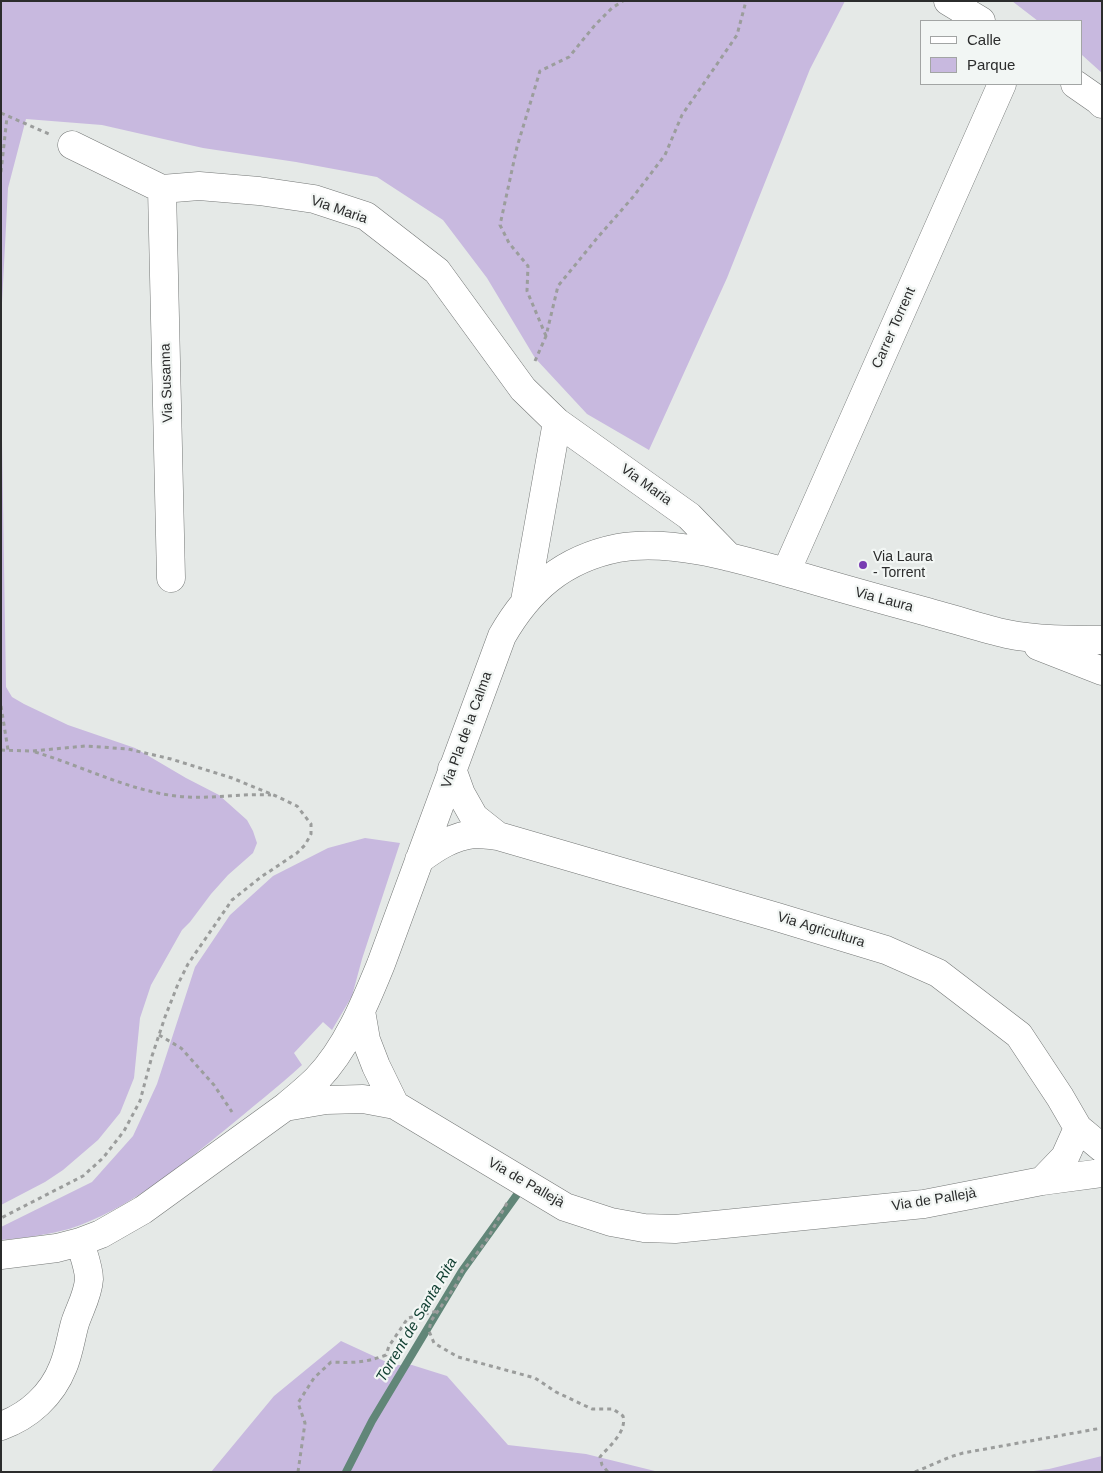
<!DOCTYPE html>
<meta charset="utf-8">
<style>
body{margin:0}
#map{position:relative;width:1103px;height:1473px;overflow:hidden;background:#e5e9e7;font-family:Helvetica,sans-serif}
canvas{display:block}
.frame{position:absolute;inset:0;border:2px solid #2b2c2c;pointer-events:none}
.legend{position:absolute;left:920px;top:20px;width:162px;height:65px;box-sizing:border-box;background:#f2f6f4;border:1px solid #a2a5a4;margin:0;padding:6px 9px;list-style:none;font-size:15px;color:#2b2c2c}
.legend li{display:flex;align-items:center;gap:10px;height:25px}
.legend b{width:25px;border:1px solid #a2a5a4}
</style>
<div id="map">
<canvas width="1103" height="1473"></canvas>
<div class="frame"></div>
<ul class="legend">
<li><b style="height:6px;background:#fff"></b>Calle</li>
<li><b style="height:14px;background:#c8b9df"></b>Parque</li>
</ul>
</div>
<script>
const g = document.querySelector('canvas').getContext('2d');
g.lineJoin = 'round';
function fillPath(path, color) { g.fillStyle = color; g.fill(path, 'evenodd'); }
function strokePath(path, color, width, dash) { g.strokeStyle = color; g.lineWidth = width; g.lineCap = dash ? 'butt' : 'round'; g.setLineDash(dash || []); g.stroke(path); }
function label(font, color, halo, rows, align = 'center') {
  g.font = font + ' Helvetica,sans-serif'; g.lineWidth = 4.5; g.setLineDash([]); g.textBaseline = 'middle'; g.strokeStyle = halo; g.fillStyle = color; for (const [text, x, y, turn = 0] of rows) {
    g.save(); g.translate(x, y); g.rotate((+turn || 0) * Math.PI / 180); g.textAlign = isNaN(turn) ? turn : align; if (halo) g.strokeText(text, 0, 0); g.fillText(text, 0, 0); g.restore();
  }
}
fillPath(new Path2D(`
 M1,1H845L810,69L727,278L649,450L587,414L535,358L487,278L443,220L377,177L296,162L203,148L102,125L26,119L8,188L1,322Z
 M1012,1H1102V73L1082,55V21H1038Z
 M1,379L6,687L12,697L24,704L68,725L135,748L186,778L219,795L247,820L253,831L257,843L253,853L228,875L211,894L190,922L182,930L151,985L140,1018L134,1078L120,1113L98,1140L63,1170L45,1182L1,1205Z
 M365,838L400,843L362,959L352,996L332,1030L323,1022L294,1053L302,1065C277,1088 251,1108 226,1129C178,1168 128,1210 69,1229C47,1235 23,1238 1,1240V1227L92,1182L133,1136L157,1084L195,967L230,915L273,876L328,848Z
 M341,1341L393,1365H412L447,1376L508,1445L586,1454L659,1472H211L274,1396Z
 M1102,1456V1472H1026L1049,1469Z`), '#c8b9df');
strokePath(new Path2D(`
 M346,1472L372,1421L462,1271L521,1189`), '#618678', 8);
const minor = new Path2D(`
 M948,1L981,21
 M1075,84L1098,100L1102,104
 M72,145L162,189L199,186L259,191L314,199L366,216L437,271L523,389L557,422L689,516L729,557
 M162,189L171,578
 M786,572L1002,84
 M525,601L557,422
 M1038,646L1102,671
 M452,769L461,794L474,817L498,836
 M419,860C435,848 453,836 474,834C481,834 490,835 498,836L777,917L886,950L938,973L1019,1035L1060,1097L1078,1128L1102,1148
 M361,1011L366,1040L376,1066L395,1105
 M285,1107C296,1098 307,1089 317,1079C347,1048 365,1003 381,964L502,636C529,589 563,559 618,548C674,538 742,560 796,575C843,589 891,602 938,615C961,621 984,629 1007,634C1035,640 1073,640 1102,640
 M1042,1181L1065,1157L1078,1128
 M1,1255L57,1248L80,1242L101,1234L143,1210L285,1107L326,1100L363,1099L395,1105L565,1207L611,1222L644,1228L675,1229L924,1204L1042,1181L1102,1173
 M1,1426C29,1416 52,1395 63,1367C69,1353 71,1337 75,1323C80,1308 88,1295 89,1279C89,1268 83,1253 80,1242`);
strokePath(minor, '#747776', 29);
strokePath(new Path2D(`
 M1,113L49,134
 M1,172L7,117
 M546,336L527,291L528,266L509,243L500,225L517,147L540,71L569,57L595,25L612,8L623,1
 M535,361L546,336L558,286L598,237L633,197L665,155L682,115L737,35L746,1
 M1,706L8,750
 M1,750L32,751L86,746L128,749L171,759L232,778L276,796L297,806L311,824V834L305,845L297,853L261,877L232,900L188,964L178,984L165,1017L152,1056L140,1101L124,1131L103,1158L83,1176L1,1218
 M35,752C82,766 127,790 176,796C208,800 239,793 271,795
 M159,1035L181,1048L214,1085L232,1112
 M507,1203L488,1238L472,1260L462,1271L456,1285L431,1321L429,1331L434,1343L458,1357L535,1378L556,1392L592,1409H613L623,1416C627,1432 610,1445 600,1457L602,1465L608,1472
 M298,1472L305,1423L298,1403L314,1378L331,1362C352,1363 365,1363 386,1355L389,1346L408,1318L438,1311
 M915,1472L950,1457L963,1453L1102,1428`), '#9b9d9c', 3, [4, 4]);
strokePath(minor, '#fff', 28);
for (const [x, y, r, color] of [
 [863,565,5,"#783cb2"]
]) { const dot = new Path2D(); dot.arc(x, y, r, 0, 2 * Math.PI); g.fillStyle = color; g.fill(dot); strokePath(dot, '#f2f6f4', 2); }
label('14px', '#2b2c2c', '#f2f6f4', [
 ["Via Maria",339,210,19],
 ["Carrer Torrent",894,328,-66],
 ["Via Susanna",167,383,-92],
 ["Via Maria",646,485,36],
 ["Via Laura",884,600,15],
 ["Via Pla de la Calma",467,730,-70],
 ["Via Agricultura",821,930,17],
 ["Via de Pallejà",526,1183,30],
 ["Via de Pallejà",934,1200,-9]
]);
label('14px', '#2b2c2c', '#f2f6f4', [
 ["Via Laura",873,557],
 ["- Torrent",873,573]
], 'left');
label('italic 15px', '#0f3e30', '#f2f6f4', [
 ["Torrent de Santa Rita",417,1320,-59]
]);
</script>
